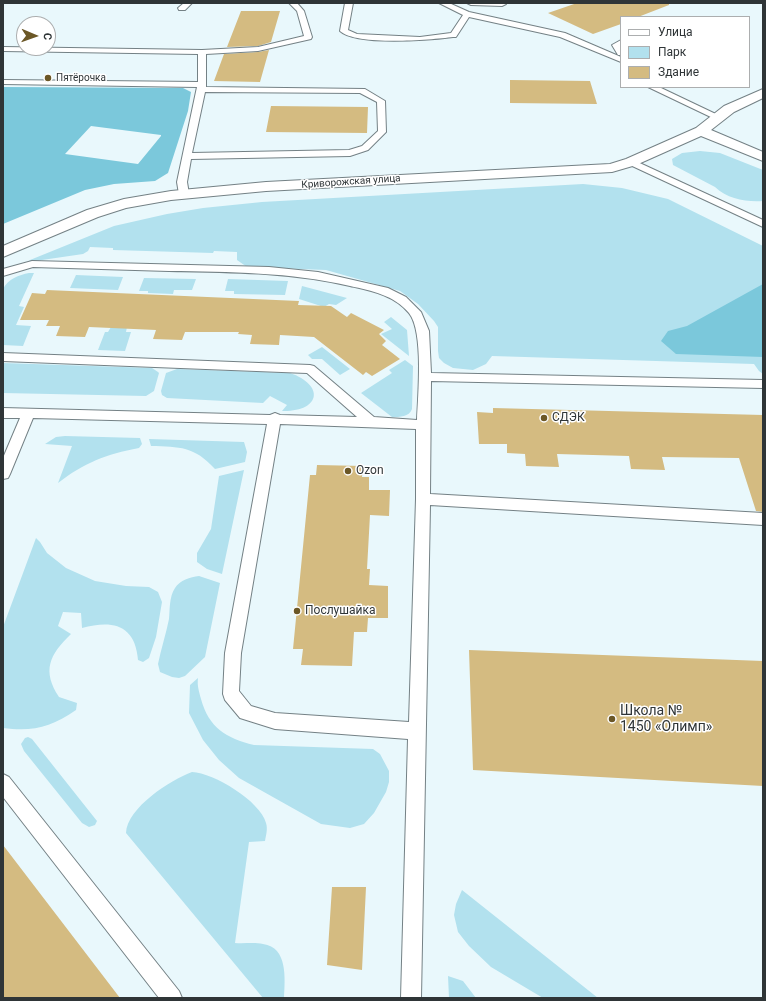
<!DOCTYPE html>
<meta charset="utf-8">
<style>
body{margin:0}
#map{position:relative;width:766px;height:1001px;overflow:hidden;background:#e9f8fc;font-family:Roboto,sans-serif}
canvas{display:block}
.frame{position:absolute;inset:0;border:4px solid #2f3537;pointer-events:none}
.legend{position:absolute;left:620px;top:16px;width:130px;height:72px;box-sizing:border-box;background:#fff;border:1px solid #acaeaf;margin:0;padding:5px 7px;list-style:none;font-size:12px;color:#2f3537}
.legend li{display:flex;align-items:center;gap:8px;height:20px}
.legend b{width:20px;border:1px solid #acaeaf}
.north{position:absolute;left:16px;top:16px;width:40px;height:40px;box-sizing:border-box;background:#fff;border:1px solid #acaeaf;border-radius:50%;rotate:92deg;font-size:11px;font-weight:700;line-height:16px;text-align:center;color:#2f3537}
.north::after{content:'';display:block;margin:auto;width:14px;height:18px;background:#6b5726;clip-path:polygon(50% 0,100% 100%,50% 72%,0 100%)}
</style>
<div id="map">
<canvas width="766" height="1001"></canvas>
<div class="frame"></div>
<ul class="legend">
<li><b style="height:5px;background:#fff"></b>Улица</li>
<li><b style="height:11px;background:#b2e1ee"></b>Парк</li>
<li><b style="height:11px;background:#d4bb81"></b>Здание</li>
</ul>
<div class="north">С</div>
</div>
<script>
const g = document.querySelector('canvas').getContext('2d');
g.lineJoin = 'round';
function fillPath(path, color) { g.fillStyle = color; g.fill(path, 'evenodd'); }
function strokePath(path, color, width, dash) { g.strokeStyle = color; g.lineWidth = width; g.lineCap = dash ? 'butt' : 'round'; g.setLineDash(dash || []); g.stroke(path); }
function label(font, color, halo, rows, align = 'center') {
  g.font = font + ' Roboto,sans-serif'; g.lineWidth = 3; g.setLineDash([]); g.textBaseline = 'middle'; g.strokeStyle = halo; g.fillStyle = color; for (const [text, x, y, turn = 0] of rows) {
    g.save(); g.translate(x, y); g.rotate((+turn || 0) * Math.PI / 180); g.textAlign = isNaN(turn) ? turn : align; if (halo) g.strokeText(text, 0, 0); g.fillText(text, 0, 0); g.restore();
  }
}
fillPath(new Path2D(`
 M700,151L720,153L763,170V201C745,202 728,199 715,187L673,165L672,159L682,153Z
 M583,184L622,188L668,199L763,246V374L759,371L754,364L492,356L486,364L473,370L453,368L444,363L439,358L438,351V327L434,321L418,304L400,291L326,270L247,267L237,260V252L214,251L213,253L113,250V248L90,247L88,251L83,254L42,260L27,264L30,260L114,226L167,214L203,208L262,202Z
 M29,273H34L19,306L24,307L16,325L31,326L23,346L3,345V289C8,279 19,275 29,273Z
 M76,275L123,277L118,290L70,288Z
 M144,278L196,279L192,290H174L173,294L148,293V291H139Z
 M228,279L288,281L285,295L234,294V291H225Z
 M302,286L347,298L336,305L329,304L324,307L299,299Z
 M391,317L407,330L409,356L381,334L392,329L384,322Z
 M111,327H127L126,332H131L125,351L98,350L105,332H108Z
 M322,347L350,369L340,375L322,359H312L308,355Z
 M405,360L413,366L412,409C409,417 400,417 392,417L361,393L392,373L389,370Z
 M3,363L152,368L158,372L159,373L154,391L146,396L3,393Z
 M177,369L290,373C325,385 321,412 282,411L287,405L270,396L263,403L167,398L162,395L161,391L166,373Z
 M65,436L140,438L142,444L139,448C106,454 84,463 58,483L72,446L45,444L56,437Z
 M149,439L244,442L247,452L245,462L215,469C194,446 180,447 151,446Z
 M244,470L222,574L207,569L197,562V553L211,529L219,476Z
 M36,538L40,542L47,553L66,568L95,581L126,586L149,587L158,592L162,602L156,637L149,658L143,662L138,660C135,624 112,620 82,628L81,613L63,612L58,626L71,634C49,655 42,671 59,697L77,703L76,710C51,727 33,732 3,728V627Z
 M199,576L220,583L205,657L185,676L179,678L172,677L160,672L158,664C161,649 166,634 169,619C170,609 169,597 175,588C180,580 190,577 199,576Z
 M198,678C197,686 199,691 201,699C209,728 226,738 254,745L373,749L380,754L389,771V782L386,792L374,813L364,824L350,828L321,824L239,778L219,760L203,740L189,713L190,685Z
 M28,737L32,739L97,821L95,825L89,827L82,823L24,751L21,744L25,738Z
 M192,772C214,773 260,801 266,823C268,829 266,835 265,841L249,842L235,943C244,944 254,942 263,944C288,947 285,979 284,998H263L126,833C127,808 170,780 192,772Z
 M462,890L598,998H543L491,967L469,946L458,932L454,915L456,904Z
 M448,976L463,981L476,998H449Z`), '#b2e1ee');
fillPath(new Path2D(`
 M3,87L183,88L191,92L188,111L168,173L155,181L114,184L85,190L3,224ZM91,126L161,135V136L138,164L65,154Z
 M763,284V357L676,354L661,341L668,331L687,326Z`), '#7bc8db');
fillPath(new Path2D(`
 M577,3H669V5L638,17H621V24L593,34L548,13Z
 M241,11H280L271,42L258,46L227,47Z
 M269,50L260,82L214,81L224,54L258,52Z
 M510,80L590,81L597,104L510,103Z
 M271,106L368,107L367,133L266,132Z
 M47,290L299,301L298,305L331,306L347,317L351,313L384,330L379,334L386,341L382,345L400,359L372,376L366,372L363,375L314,337L280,335L279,345L250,344L252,335L238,334L239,332H185L182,340L153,339L156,330L89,327L85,337L56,336L60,326H46L49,320H20L32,293L45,294Z
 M493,408L763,415V512L756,511L739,458L662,457L665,470L631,469L629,456L557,454L559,467L526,466L525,454L507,453V444H479L477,412L493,413Z
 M317,465L363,466L362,477H369V490H390L389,516L370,515L367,569H370L369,585L388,586V618H368L367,632H354L352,666L301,665L303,649H293L310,475H316Z
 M469,650L763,661V786L473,770Z
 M3,845L120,998H3Z
 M332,887H366L362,970L327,965Z`), '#d4bb81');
const lane = new Path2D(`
 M184,3H192L185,10H179L178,8Z
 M289,3H297L304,11L312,37L311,39L258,51L206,54V87L365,89L385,101L386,132L368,150L350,156L191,159L187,182L189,194L184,197L179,194L177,182L197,87L3,84V80L198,82V54L3,51V47L202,50L258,47L304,36L297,11ZM205,92L360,93L377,102L378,131L362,146L349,150L192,153Z
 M345,3H353L348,30L357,34L420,37L451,33L463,15L439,3H449L469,12L565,33L621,57V62L560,37L469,17L456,37H453C430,40 356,46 340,31Z
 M467,3H505L506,4L502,6L471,5Z
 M621,40V55H618L612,45Z
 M648,87H659L722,117L718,120L715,119Z
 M631,159L763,220V227L628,164L626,162L628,160Z
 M32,261L269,267L318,272L388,288L406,297L421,312L429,331L431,373L763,380V388L431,381L430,494L763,513V525L430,505L421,998H401L408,739L275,729L240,718L225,700L223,694L225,653L267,424L33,418L10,474L8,478L3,479V458L20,418H3V408L270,415L275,413L280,415L357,417L307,373L3,361V353L310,365L314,366L374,417L417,420C418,396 424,331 409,313C394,295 372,291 350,286C290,272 230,272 169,271C124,270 78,268 33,267L3,276V269ZM280,424L416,429V499L409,722L275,713L251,706L239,691L241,653Z
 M3,774L9,777L179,991L182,998H159L3,797Z`);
const secondary = new Path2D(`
 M763,89V98L734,112L711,130L763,152V161L701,136L636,165L612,172L266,191L171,200L126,208L98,217L3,257V246L87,210L124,199L171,191L266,182L610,164L626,159L696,128L724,106Z`);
strokePath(lane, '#748185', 2);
strokePath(secondary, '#748185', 2);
fillPath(lane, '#fff');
fillPath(secondary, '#fff');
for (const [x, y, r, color] of [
 [48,78,4,"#6b5726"],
 [544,418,4,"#6b5726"],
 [348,471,4,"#6b5726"],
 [297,611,4,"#6b5726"],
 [612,719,4,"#6b5726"]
]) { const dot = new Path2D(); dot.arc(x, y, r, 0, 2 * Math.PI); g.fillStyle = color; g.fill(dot); strokePath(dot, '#fff', 1.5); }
label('10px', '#2f3537', '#fff', [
 ["Пятёрочка",56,78]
], 'left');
label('10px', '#2f3537', '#fff', [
 ["Криворожская улица",351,182,-4]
]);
label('12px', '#2f3537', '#fff', [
 ["СДЭК",552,418],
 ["Ozon",356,471],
 ["Послушайка",305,611]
], 'left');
label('14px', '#2f3537', '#fff', [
 ["Школа №",620,711],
 ["1450 «Олимп»",620,727]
], 'left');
</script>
